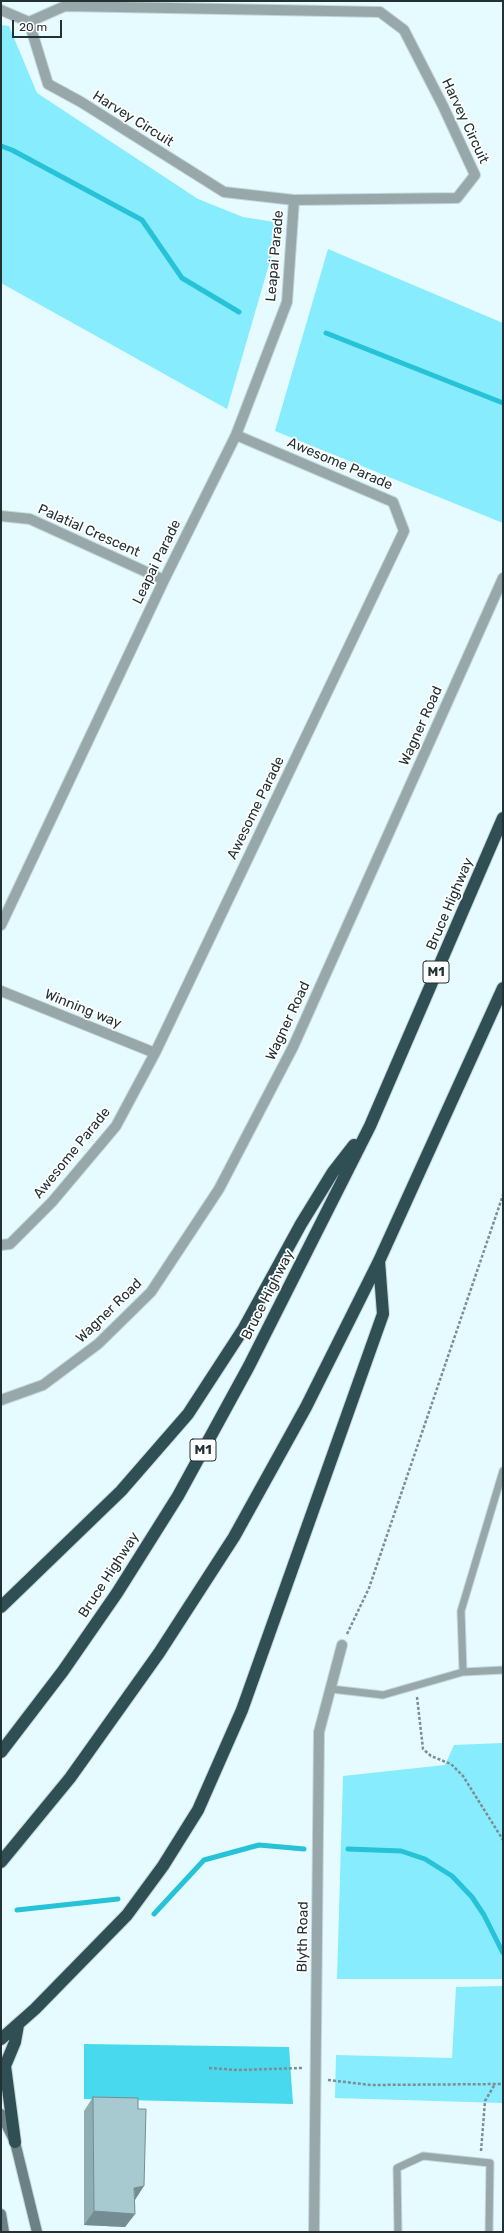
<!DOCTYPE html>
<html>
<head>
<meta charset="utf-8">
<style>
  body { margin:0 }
  #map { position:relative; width:504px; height:2233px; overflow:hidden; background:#e5fbff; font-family:Rubik,sans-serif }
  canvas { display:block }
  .frame { position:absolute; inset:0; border:2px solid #223133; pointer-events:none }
  .scale { position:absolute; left:12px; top:20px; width:50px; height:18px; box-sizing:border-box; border:2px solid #223133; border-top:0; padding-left:5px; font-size:12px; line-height:14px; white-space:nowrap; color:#223133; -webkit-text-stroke:3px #fff; paint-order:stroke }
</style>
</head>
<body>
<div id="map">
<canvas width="504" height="2233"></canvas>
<div class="frame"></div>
<div class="scale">20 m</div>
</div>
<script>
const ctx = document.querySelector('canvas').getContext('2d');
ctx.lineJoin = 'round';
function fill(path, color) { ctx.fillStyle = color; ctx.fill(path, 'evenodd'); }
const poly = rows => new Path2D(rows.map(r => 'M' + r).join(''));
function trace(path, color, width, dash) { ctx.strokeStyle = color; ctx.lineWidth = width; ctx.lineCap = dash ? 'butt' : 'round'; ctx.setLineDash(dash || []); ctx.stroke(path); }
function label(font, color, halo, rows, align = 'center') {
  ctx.font = font + ' Rubik,sans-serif'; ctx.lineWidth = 3.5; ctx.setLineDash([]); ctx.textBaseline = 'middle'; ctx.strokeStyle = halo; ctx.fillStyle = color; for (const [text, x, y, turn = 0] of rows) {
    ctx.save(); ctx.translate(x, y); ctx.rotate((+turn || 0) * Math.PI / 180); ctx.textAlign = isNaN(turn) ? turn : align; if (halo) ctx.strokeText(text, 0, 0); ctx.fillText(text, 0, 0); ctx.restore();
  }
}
const green = poly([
  [1,25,9,26,37,93,198,199,243,217,281,223,227,409,1,283],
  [328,249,503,323,503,523,275,431],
  [503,1743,503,1979,337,1979,343,1776,445,1765,454,1745],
  [503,1986,503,2103,335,2098,336,2055,452,2058,456,1987]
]);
const forest = poly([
  [84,2044,289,2047,293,2104,84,2099]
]);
const stream = poly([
  [1,146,12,150,142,220,182,278,239,312],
  [326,333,503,403],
  [348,1849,401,1851,425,1859,452,1876,472,1897,484,1915,503,1953],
  [17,1910,118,1899],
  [154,1914,204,1860,259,1845,304,1849]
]);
const path = poly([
  [347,1634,369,1588,503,1195],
  [417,1697,423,1749,431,1756,451,1764,463,1776,503,1840],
  [209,2068,237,2070,303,2068],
  [328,2080,371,2085,503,2084],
  [481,2151,485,2101,495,2084]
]);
const lane = poly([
  [463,1672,461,1611,503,1471],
  [331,1689,383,1695,463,1672,503,1670],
  [398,2232,397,2168,423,2156,490,2163,489,2232]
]);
const street = poly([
  [1,10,29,22,65,6,380,12,404,30,443,106,475,175,457,198,294,200,224,192,81,102,48,84,29,22],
  [1,516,30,519,164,580],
  [1,925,164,580,236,435,287,302,294,200],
  [1,991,155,1053],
  [1,1245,10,1244,52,1202,116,1126,155,1053,404,531,393,502,236,435],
  [1,1400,43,1385,98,1344,151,1292,219,1189,293,1047,503,578],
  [314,2232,319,1732,342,1645]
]);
const secondary = poly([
  [1,2114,15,2142,37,2232],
  [1,2214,4,2232]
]);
const highway = poly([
  [1,1607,121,1491,188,1414,244,1328,301,1224,333,1172,354,1145],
  [1,1752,63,1671,117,1593,178,1496,249,1366,370,1126,503,818],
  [1,1862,70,1778,159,1653,234,1537,306,1407,379,1261,503,988],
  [1,2039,35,2009,127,1915,163,1866,198,1810,242,1710,383,1314,379,1261],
  [15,2142,5,2066,15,2042,18,2025]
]);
const wall = poly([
  [93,2097,135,2200,135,2214,125,2227,84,2225,84,2111]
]);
const shadedWall = poly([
  [144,2186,135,2200,134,2188],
  [94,2211,135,2214,125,2227,84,2225]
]);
const building = poly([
  [93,2097,138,2098,138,2109,146,2109,144,2186,134,2188,135,2214,94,2211,93,2097]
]);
const shields = [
  [436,972,26],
  [203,1450,26]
];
const shieldNames = [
  ["M1",436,972],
  ["M1",203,1450]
];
const streetNames = [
  ["Harvey Circuit",133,119,32],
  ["Harvey Circuit",465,121,65],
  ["Leapai Parade",275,256,-85],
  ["Awesome Parade",340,464,23],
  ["Palatial Crescent",89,531,24],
  ["Leapai Parade",157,562,-64],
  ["Wagner Road",421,726,-66],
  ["Awesome Parade",256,808,-64],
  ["Bruce Highway",450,904,-67],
  ["Winning way",83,1009,22],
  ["Wagner Road",288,1021,-65],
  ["Awesome Parade",72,1153,-51],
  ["Bruce Highway",268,1295,-63],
  ["Wagner Road",109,1311,-44],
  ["Bruce Highway",109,1575,-57],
  ["Blyth Road",303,1937,-89]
];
fill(green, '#86ecfe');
fill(forest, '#48d9ef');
trace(stream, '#25c2d8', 5);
trace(lane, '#c2d7da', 9);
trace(street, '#c2d7da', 12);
trace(secondary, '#c2d7da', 12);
trace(highway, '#c2d7da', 14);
trace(path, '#7c8e91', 2.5, [3, 2]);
trace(lane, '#98a7aa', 7);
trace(street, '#98a7aa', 10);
trace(secondary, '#6b8185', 10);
trace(highway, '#2f4f55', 12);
fill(wall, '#8faeb3');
fill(shadedWall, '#748d92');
fill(building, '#a6cad0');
trace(building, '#748d92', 1);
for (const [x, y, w] of shields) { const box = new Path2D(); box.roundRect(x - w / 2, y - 11, w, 22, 3); ctx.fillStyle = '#fff'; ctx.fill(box); trace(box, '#223133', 1); }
label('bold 13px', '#223133', null, shieldNames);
label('14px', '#223133', '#fff', streetNames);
</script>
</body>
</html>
